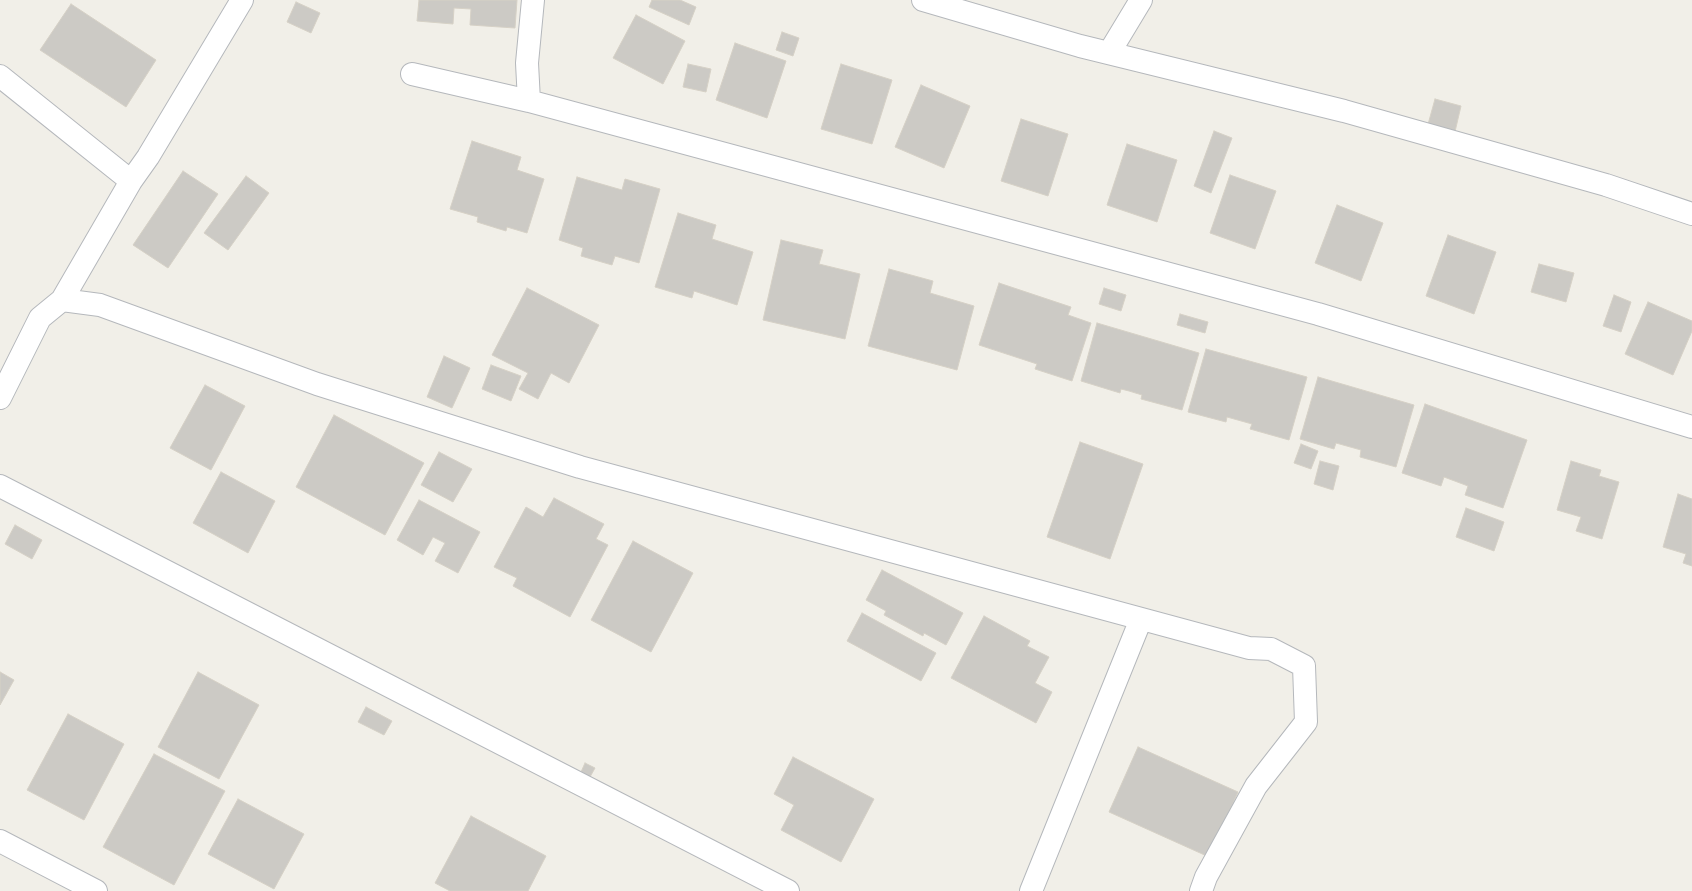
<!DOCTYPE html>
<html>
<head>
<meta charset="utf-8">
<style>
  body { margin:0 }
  canvas { display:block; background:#f1efe8 }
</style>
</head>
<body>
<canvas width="1692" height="891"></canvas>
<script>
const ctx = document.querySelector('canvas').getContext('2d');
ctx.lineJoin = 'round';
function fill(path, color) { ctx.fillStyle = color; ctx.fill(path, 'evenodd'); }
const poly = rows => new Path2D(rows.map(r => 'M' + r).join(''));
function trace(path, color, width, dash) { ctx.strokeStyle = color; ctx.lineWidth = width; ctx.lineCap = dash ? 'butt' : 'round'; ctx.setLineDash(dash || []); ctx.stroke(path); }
const building = poly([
  [419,0,517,0,515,28,470,25,471,9,454,8,453,24,417,21,419,0],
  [652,0,680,0,696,7,689,25,649,7,652,0],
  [296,2,320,13,311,33,287,22,296,2],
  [71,4,156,60,126,107,40,50,71,4],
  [636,15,685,41,663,84,613,58,636,15],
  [782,32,799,38,793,56,776,50,782,32],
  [735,43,786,61,767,118,716,100,735,43],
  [688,64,711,69,706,92,683,87,688,64],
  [841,64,892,80,872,144,821,129,841,64],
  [921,85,970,106,944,168,895,147,921,85],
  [1435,99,1461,106,1454,136,1427,128,1435,99],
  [1021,119,1068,134,1048,196,1001,181,1021,119],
  [1214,131,1232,138,1211,193,1194,186,1214,131],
  [472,141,521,157,517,170,544,179,527,233,507,227,506,231,477,222,478,217,450,209,472,141],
  [1127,144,1177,160,1157,222,1107,205,1127,144],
  [183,171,218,194,168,268,133,245,183,171],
  [1230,175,1276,191,1255,249,1210,233,1230,175],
  [246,176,269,193,228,250,204,233,246,176],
  [577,177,622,190,625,179,660,189,639,263,615,256,612,265,581,256,583,248,559,240,577,177],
  [1337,205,1383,223,1361,281,1315,263,1337,205],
  [678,213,716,225,712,239,753,252,737,305,694,291,692,298,655,287,678,213],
  [1448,235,1496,252,1474,314,1426,296,1448,235],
  [781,240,823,250,819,264,860,274,845,339,763,320,781,240],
  [1539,264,1574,273,1566,302,1531,292,1539,264],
  [889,269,933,281,930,293,974,306,957,370,868,346,889,269],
  [999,283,1071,307,1068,315,1091,323,1072,381,1035,369,1037,364,979,345,999,283],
  [527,288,599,325,569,383,551,373,538,399,519,389,528,373,492,355,527,288],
  [1104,288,1126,295,1121,311,1099,304,1104,288],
  [1614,295,1631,302,1621,332,1603,326,1614,295],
  [1648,302,1692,321,1692,331,1673,375,1625,354,1648,302],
  [1180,314,1208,322,1205,333,1177,325,1180,314],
  [1097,323,1199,353,1182,410,1141,399,1142,395,1129,391,1121,389,1120,393,1081,381,1097,323],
  [1206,349,1307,377,1289,440,1250,429,1252,424,1227,417,1226,422,1188,412,1206,349],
  [444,356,470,368,452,408,427,397,444,356],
  [491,365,521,376,511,401,482,389,491,365],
  [1318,377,1414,405,1396,467,1360,457,1361,450,1336,443,1334,449,1300,439,1318,377],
  [205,385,245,406,211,470,170,448,205,385],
  [1425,404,1527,440,1503,508,1465,495,1468,486,1444,477,1441,486,1402,473,1425,404],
  [334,415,424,463,385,535,296,487,334,415],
  [1080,442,1143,464,1110,559,1047,537,1080,442],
  [1301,444,1318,451,1311,469,1294,463,1301,444],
  [439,452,472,469,453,502,421,485,439,452],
  [1320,461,1339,466,1333,490,1314,484,1320,461],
  [1571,461,1601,470,1599,476,1619,482,1602,539,1576,531,1581,517,1557,510,1571,461],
  [221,472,275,501,248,553,193,523,221,472],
  [1678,494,1692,499,1692,566,1683,563,1686,554,1663,547,1678,494],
  [554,498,604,524,596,539,608,545,570,617,513,586,517,578,494,567,526,507,543,517,554,498],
  [419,500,480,532,458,573,435,561,445,543,433,537,423,555,397,540,419,500],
  [1466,508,1504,522,1494,551,1456,537,1466,508],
  [15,525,42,540,32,559,5,544,15,525],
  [633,541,693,573,651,652,591,620,633,541],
  [882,570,963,613,946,645,924,633,923,636,884,615,886,611,866,600,882,570],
  [862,613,936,653,921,681,847,641,862,613],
  [984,616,1030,641,1027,646,1049,657,1035,683,1052,692,1036,723,951,678,984,616],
  [0,672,14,680,0,705,0,672],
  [198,672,259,705,219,779,158,747,198,672],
  [366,707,392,721,384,735,358,722,366,707],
  [68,714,124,744,84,820,27,790,68,714],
  [1138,747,1238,792,1209,857,1109,812,1138,747],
  [154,754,225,791,174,885,103,847,154,754],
  [793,757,874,799,841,862,781,830,794,805,774,794,793,757],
  [585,763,595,768,590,777,581,772,585,763],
  [238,799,304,834,274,889,208,854,238,799],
  [471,816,546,856,528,891,450,891,435,883,471,816]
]);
const minor = poly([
  [923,0,1080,46,1344,111,1606,185,1692,214],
  [1109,53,1141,0],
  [412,74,529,101,1318,314,1692,427],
  [0,76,131,181],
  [529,101,527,63,533,0],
  [62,300,100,305,317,384,580,467,1249,648,1271,649,1304,666,1306,722,1256,786,1206,877,1201,891],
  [0,398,40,318,62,300,131,181,148,157,242,0],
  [0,486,788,891],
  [0,841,96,891],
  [1031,891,1141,619]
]);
fill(building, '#cccac5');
trace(building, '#d6d1c6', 1);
trace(minor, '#b5b8bc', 24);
trace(minor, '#fff', 22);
</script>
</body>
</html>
